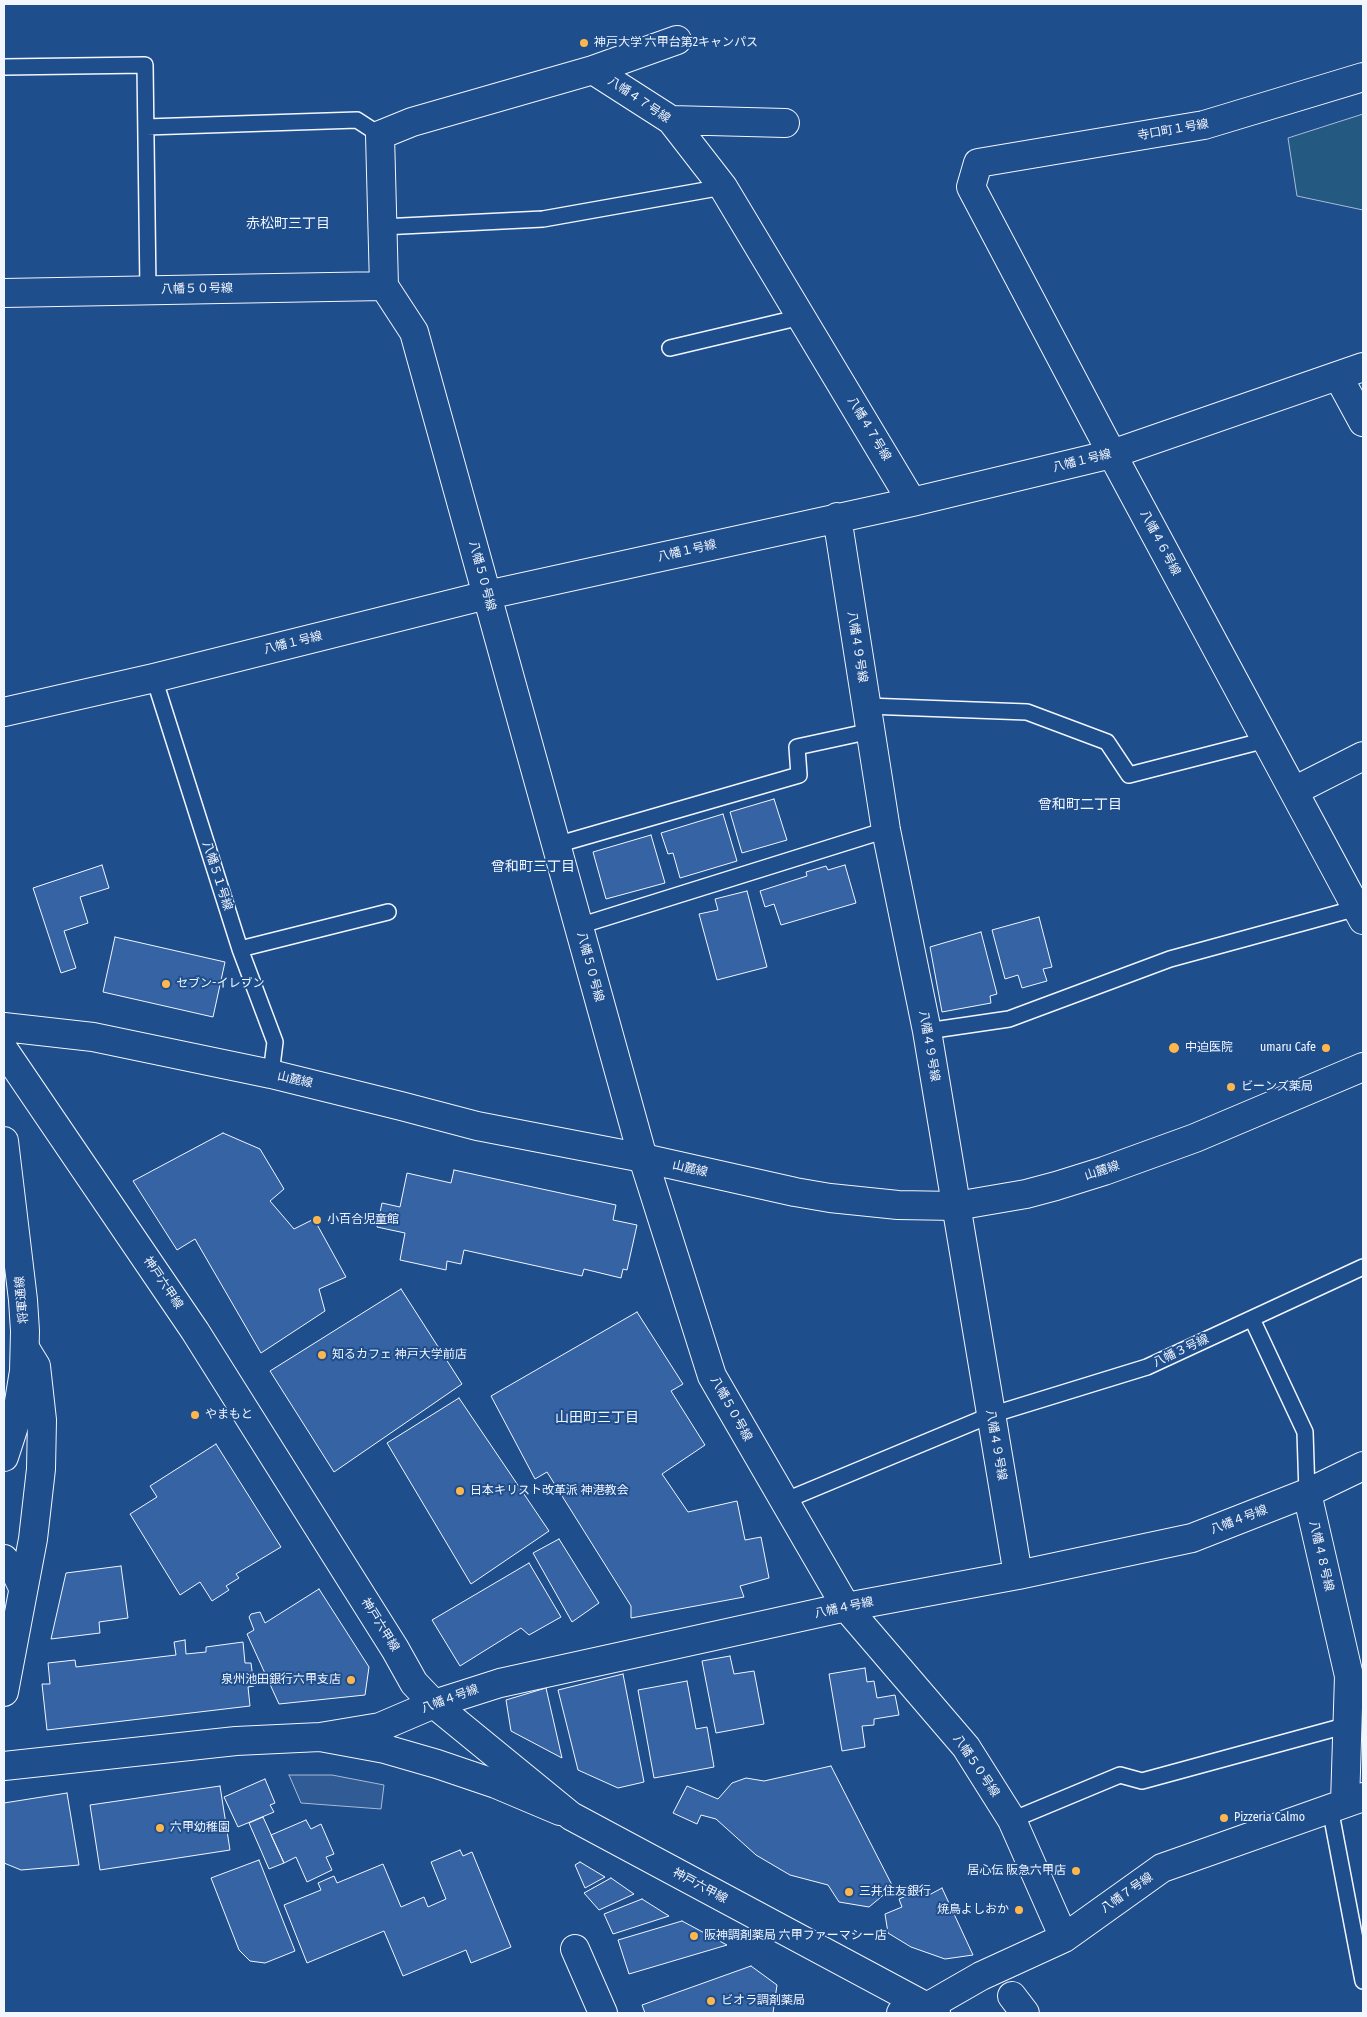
<!DOCTYPE html>
<html>
<head>
<meta charset="utf-8">
<style>
  body { margin:0 }
  #map { position:relative; width:1367px; height:2017px; overflow:hidden; background:#1f4e8c; font-family:"Fira Sans Condensed",sans-serif }
  canvas { display:block }
  .frame { position:absolute; inset:0; border:5px solid #f2f6ff; pointer-events:none }
</style>
</head>
<body>
<div id="map">
<canvas width="1367" height="2017"></canvas>
<div class="frame"></div>
</div>
<script>
const ctx = document.querySelector('canvas').getContext('2d');
ctx.lineJoin = 'round';
function fill(path, color) { ctx.fillStyle = color; ctx.fill(path, 'evenodd'); }
const poly = rows => new Path2D(rows.map(r => 'M' + r).join(''));
function trace(path, color, width, dash) { ctx.strokeStyle = color; ctx.lineWidth = width; ctx.lineCap = dash ? 'butt' : 'round'; ctx.setLineDash(dash || []); ctx.stroke(path); }
function label(font, color, halo, rows, align = 'center') {
  ctx.font = font + ' "Fira Sans Condensed","Noto Sans JP",sans-serif'; ctx.lineWidth = 4; ctx.setLineDash([]); ctx.textBaseline = 'middle'; ctx.strokeStyle = halo; ctx.fillStyle = color; for (const [text, x, y, turn = 0] of rows) {
    ctx.save(); ctx.translate(x, y); ctx.rotate((+turn || 0) * Math.PI / 180); ctx.textAlign = isNaN(turn) ? turn : align; if (halo) ctx.strokeText(text, 0, 0); ctx.fillText(text, 0, 0); ctx.restore();
  }
}
const green = poly([
  [1363,114,1363,210,1297,196,1288,138,1363,114]
]);
const parking = poly([
  [289,1775,332,1775,384,1785,381,1809,301,1803,289,1775]
]);
const building = poly([
  [774,799,787,840,742,853,730,812,774,799],
  [723,814,737,861,680,878,673,853,668,854,661,833,723,814],
  [651,835,665,883,606,899,593,852,651,835],
  [102,865,109,888,80,897,88,923,64,931,76,968,61,973,33,888,102,865],
  [845,865,856,903,781,925,774,904,765,907,760,891,807,876,806,872,826,866,828,870,845,865],
  [747,891,767,967,717,980,699,914,718,910,715,899,747,891],
  [1039,917,1052,967,1043,969,1047,981,1022,988,1018,975,1005,979,992,930,1039,917],
  [981,932,997,994,990,996,991,1003,942,1012,930,947,981,932],
  [115,937,225,962,213,1017,103,992,115,937],
  [223,1133,260,1149,284,1189,270,1201,294,1229,314,1219,346,1277,319,1289,325,1311,261,1353,195,1239,177,1250,133,1181,223,1133],
  [454,1170,616,1205,613,1220,637,1225,627,1270,623,1269,621,1278,584,1269,582,1276,464,1250,461,1264,447,1261,446,1270,400,1260,405,1233,377,1227,382,1203,400,1207,407,1173,451,1183,454,1170],
  [401,1289,462,1384,334,1472,270,1371,401,1289],
  [637,1312,683,1384,671,1391,705,1445,662,1474,688,1512,737,1501,745,1540,761,1537,769,1578,740,1586,744,1597,631,1618,631,1606,547,1472,535,1479,491,1396,637,1312],
  [459,1398,549,1531,471,1584,387,1443,459,1398],
  [216,1444,281,1547,236,1574,239,1578,226,1586,229,1590,212,1601,200,1582,180,1595,130,1514,157,1497,150,1486,216,1444],
  [559,1539,599,1603,572,1622,533,1553,559,1539],
  [529,1563,561,1617,529,1635,521,1628,460,1666,432,1620,529,1563],
  [121,1566,128,1618,99,1622,100,1633,51,1639,66,1573,121,1566],
  [319,1589,369,1667,365,1695,279,1704,247,1634,254,1630,249,1617,251,1614,260,1612,265,1623,319,1589],
  [185,1640,186,1654,206,1652,206,1647,243,1642,245,1663,251,1663,254,1686,248,1687,250,1706,47,1730,42,1684,50,1684,48,1663,75,1660,76,1667,176,1655,174,1642,185,1640],
  [730,1656,734,1674,754,1671,764,1724,716,1733,702,1661,730,1656],
  [865,1668,867,1682,874,1681,877,1698,895,1695,899,1715,874,1719,874,1725,862,1726,865,1747,842,1751,829,1674,865,1668],
  [623,1674,644,1782,618,1788,578,1770,558,1690,623,1674],
  [687,1681,696,1729,707,1727,714,1767,654,1778,638,1690,687,1681],
  [546,1688,562,1758,511,1731,506,1700,546,1688],
  [831,1766,893,1887,869,1907,839,1902,828,1885,790,1875,756,1855,716,1819,701,1815,697,1824,673,1813,687,1786,718,1799,732,1783,746,1778,764,1781,831,1766],
  [265,1779,275,1803,270,1805,274,1812,238,1827,224,1797,265,1779],
  [220,1786,230,1850,100,1870,90,1805,220,1786],
  [67,1793,79,1865,21,1870,4,1863,4,1803,67,1793],
  [263,1817,284,1863,269,1869,249,1823,263,1817],
  [306,1820,311,1829,321,1824,334,1854,326,1857,332,1870,307,1882,296,1857,284,1863,271,1835,306,1820],
  [460,1850,463,1856,472,1852,511,1947,471,1963,466,1950,403,1976,384,1931,307,1963,284,1905,321,1890,318,1883,334,1876,337,1883,383,1864,401,1907,424,1897,428,1907,446,1899,431,1862,460,1850],
  [259,1860,295,1951,265,1963,250,1961,239,1950,211,1878,259,1860],
  [580,1862,605,1877,585,1888,575,1865,580,1862],
  [611,1878,634,1894,599,1910,584,1893,611,1878],
  [942,1888,973,1955,945,1959,911,1947,888,1933,885,1914,902,1907,899,1899,924,1889,929,1895,942,1888],
  [642,1899,669,1916,613,1934,604,1914,642,1899],
  [682,1921,727,1945,629,1974,618,1940,682,1921],
  [751,1966,777,1985,773,2013,645,2013,642,2005,751,1966]
]);
const lane = poly([
  [4,67,145,65,148,290],
  [146,127,357,120,380,135],
  [382,227,543,219,723,187],
  [670,348,801,317],
  [154,678,240,949,275,1042,271,1074],
  [867,706,1027,712,1107,742,1129,775,1266,740],
  [556,845,799,775,797,747,871,731],
  [579,926,886,830],
  [240,949,388,912],
  [927,1031,1009,1019,1170,959,1357,908],
  [1252,1319,1305,1432,1307,1493],
  [784,1501,991,1415,1147,1367,1363,1267],
  [1330,1808,1363,1981],
  [1012,1820,1120,1775,1142,1781,1348,1725]
]);
const street = poly([
  [593,70,677,40],
  [1363,77,1204,125,978,163,971,187,1112,454,1363,920],
  [671,120,785,123],
  [384,286,380,135,412,122,593,70,671,120,723,187,912,502],
  [4,293,384,286,414,332,643,1158,712,1376,846,1607,966,1747,1012,1820,1064,1938],
  [1338,376,1363,422],
  [837,517,886,830,927,1031,1018,1575],
  [4,712,154,678,487,595,912,502,1112,454,1363,367],
  [1294,791,1363,756],
  [1307,1493,1349,1676,1345,1803],
  [4,1559,16,1573,23,1588],
  [4,1692,33,1539,41,1469,42,1420,36,1366,25,1348],
  [320,1737,380,1727,434,1704,500,1683,846,1607,1018,1575,1192,1538,1307,1493,1363,1466],
  [4,1766,236,1741,320,1737,385,1749,437,1764,496,1784,560,1811],
  [575,1949,603,2013],
  [1012,1996,1025,2013],
  [901,2013,927,2007,981,1976,1064,1938,1162,1868,1363,1797]
]);
const secondary = poly([
  [4,1141,23,1300,25,1331,24,1371,16,1420,4,1457]
]);
const primary = poly([
  [4,1027,93,1037,271,1074,401,1106,477,1126,643,1158,795,1192,830,1198,898,1205,956,1206,1026,1194,1056,1186,1104,1171,1195,1138,1363,1067],
  [4,1050,195,1331,395,1649,414,1683,434,1704,571,1816,927,2007,936,2013]
]);
const markers = [
  [584,43,5,"#ffb74d"],
  [166,984,5,"#ffb74d"],
  [1174,1048,6,"#ffb74d"],
  [1326,1048,5,"#ffb74d"],
  [1231,1087,5,"#ffb74d"],
  [317,1220,5,"#ffb74d"],
  [322,1355,5,"#ffb74d"],
  [195,1415,5,"#ffb74d"],
  [460,1491,5,"#ffb74d"],
  [351,1680,5,"#ffb74d"],
  [1224,1818,5,"#ffb74d"],
  [160,1828,5,"#ffb74d"],
  [1076,1871,5,"#ffb74d"],
  [849,1892,5,"#ffb74d"],
  [1019,1910,5,"#ffb74d"],
  [694,1936,5,"#ffb74d"],
  [711,2001,5,"#ffb74d"]
];
const poiNames = [
  ["神戸大学 六甲台第2キャンパス",594,43],
  ["セブン-イレブン",176,984],
  ["中迫医院",1185,1048],
  ["umaru Cafe",1316,1048,"right"],
  ["ビーンズ薬局",1241,1087],
  ["小百合児童館",327,1220],
  ["知るカフェ 神戸大学前店",332,1355],
  ["やまもと",205,1415],
  ["日本キリスト改革派 神港教会",470,1491],
  ["泉州池田銀行六甲支店",341,1680,"right"],
  ["Pizzeria Calmo",1234,1818],
  ["六甲幼稚園",170,1828],
  ["居心伝 阪急六甲店",1066,1871,"right"],
  ["三井住友銀行",859,1892],
  ["焼鳥よしおか",1009,1910,"right"],
  ["阪神調剤薬局 六甲ファーマシー店",704,1936],
  ["ビオラ調剤薬局",721,2001]
];
const streetNames = [
  ["八幡４７号線",639,100,34],
  ["寺口町１号線",1173,130,-10],
  ["八幡５０号線",197,289,-1],
  ["八幡４７号線",869,429,59],
  ["八幡１号線",1082,461,-14],
  ["八幡４６号線",1160,543,62],
  ["八幡１号線",687,551,-13],
  ["八幡５０号線",482,576,75],
  ["八幡１号線",293,643,-14],
  ["八幡４９号線",857,647,81],
  ["八幡５１号線",217,876,72],
  ["八幡５０号線",590,967,75],
  ["八幡４９号線",929,1046,80],
  ["山麓線",295,1080,13],
  ["山麓線",690,1169,13],
  ["山麓線",1102,1171,-18],
  ["神戸六甲線",163,1283,56],
  ["将軍通線",22,1300,-95],
  ["八幡３号線",1181,1351,-25],
  ["八幡５０号線",731,1409,61],
  ["八幡４９号線",996,1445,80],
  ["八幡４号線",1239,1520,-21],
  ["八幡４８号線",1321,1556,77],
  ["八幡４号線",844,1608,-12],
  ["神戸六甲線",380,1625,58],
  ["八幡４号線",450,1699,-20],
  ["八幡５０号線",976,1766,56],
  ["神戸六甲線",700,1886,28],
  ["八幡７号線",1127,1893,-35]
];
const neighbourhoodNames = [
  ["赤松町三丁目",288,224],
  ["曾和町二丁目",1080,805],
  ["曾和町三丁目",533,867],
  ["山田町三丁目",597,1418]
];
fill(green, '#245a82');
trace(green, '#a8bbd7', 1);
fill(parking, '#305b95');
trace(parking, '#a8bbd7', 1);
fill(building, '#3563a3');
trace(building, '#f2f6ff', 1);
trace(lane, '#f2f6ff', 18);
trace(street, '#f2f6ff', 30);
trace(secondary, '#f2f6ff', 30);
trace(primary, '#f2f6ff', 30);
trace(lane, '#1f4e8c', 15);
trace(street, '#1f4e8c', 28);
trace(secondary, '#1f4e8c', 28);
trace(primary, '#1f4e8c', 28);
for (const [x, y, r, color] of markers) { const dot = new Path2D(); dot.arc(x, y, r, 0, 2 * Math.PI); ctx.fillStyle = color; ctx.fill(dot); trace(dot, '#1f4e8c', 2); }
label('12px', '#f2f6ff', '#1f4e8c', poiNames, 'left');
label('12px', '#f2f6ff', '#1f4e8c', streetNames);
label('14px', '#f2f6ff', '#1f4e8c', neighbourhoodNames);
</script>
</body>
</html>
